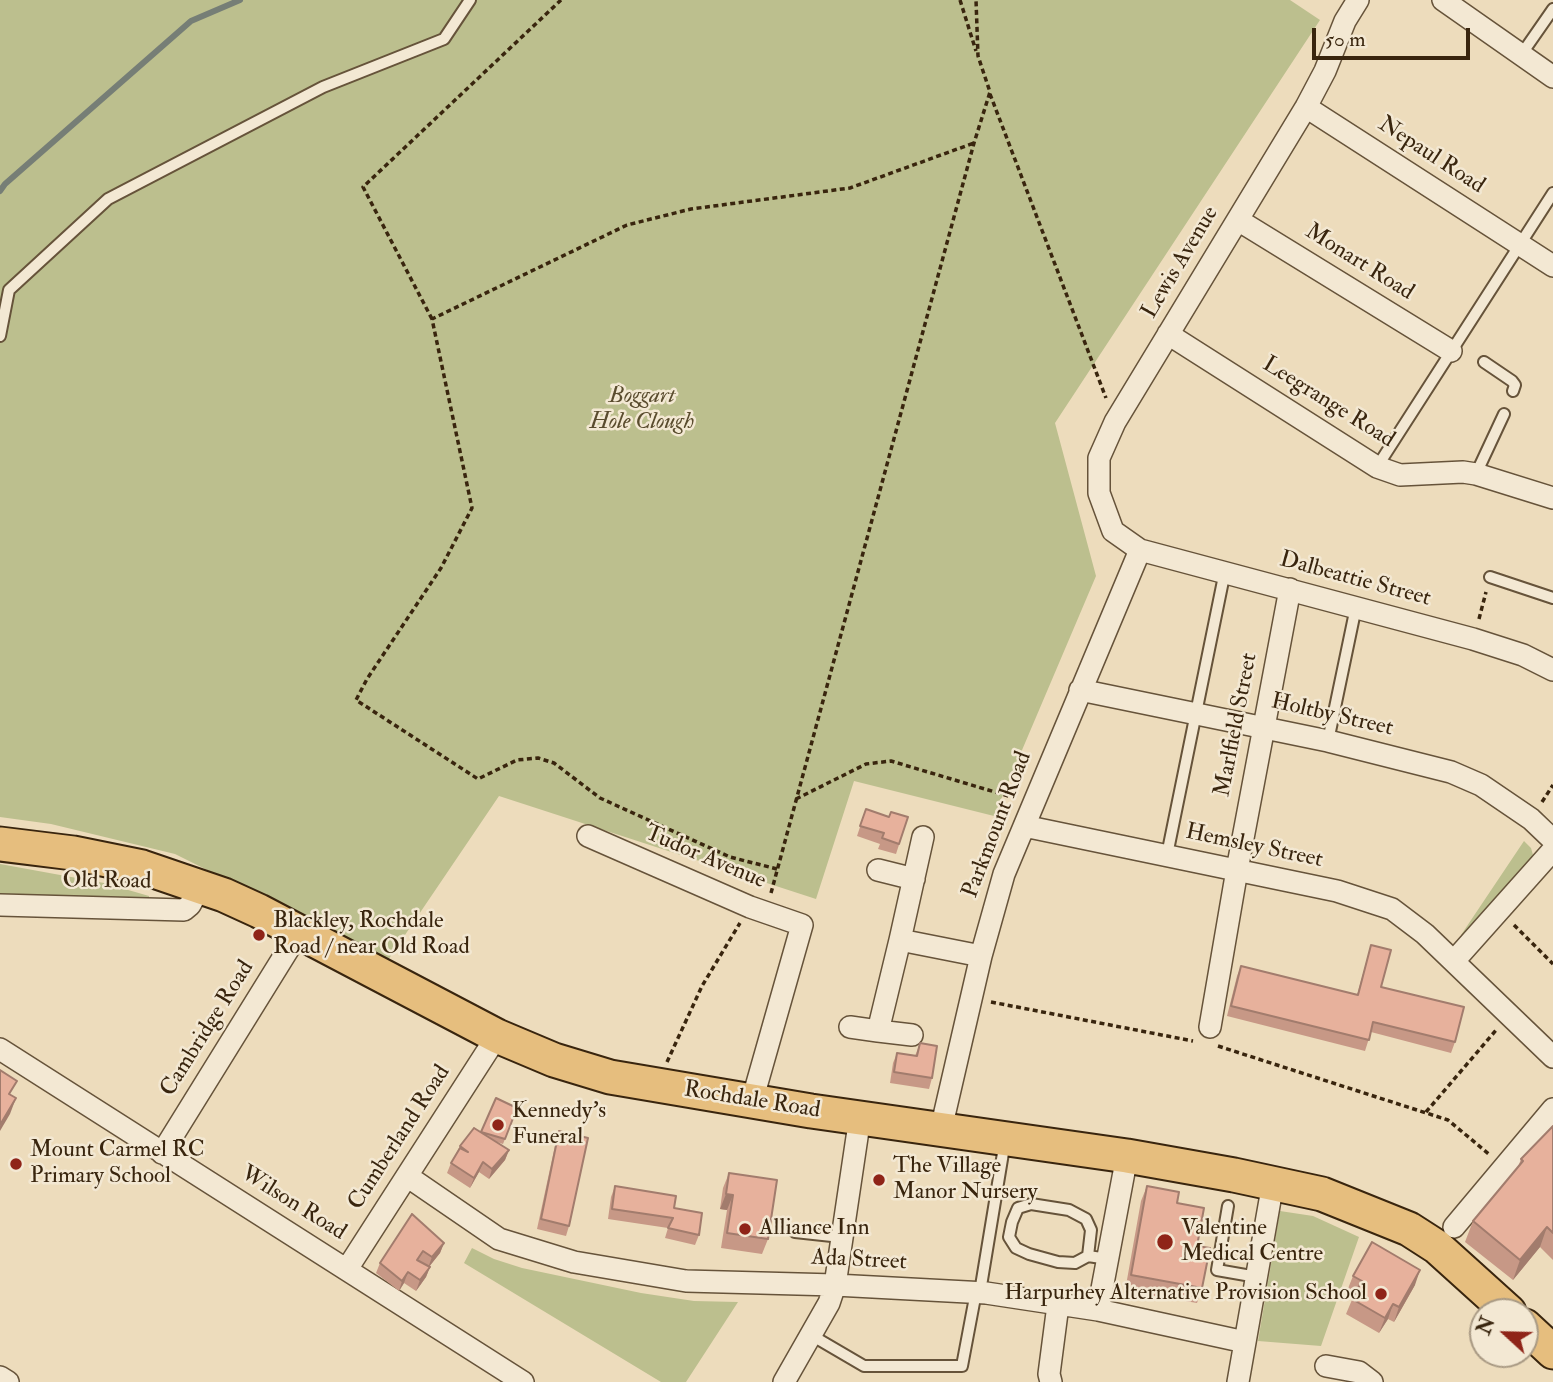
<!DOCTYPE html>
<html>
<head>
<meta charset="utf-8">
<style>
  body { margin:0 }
  #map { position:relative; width:1553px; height:1382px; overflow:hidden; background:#eddcbc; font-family:"IM FELL Double Pica",serif }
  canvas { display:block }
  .north { position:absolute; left:1469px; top:1298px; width:70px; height:70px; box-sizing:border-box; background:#f3e8d3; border:2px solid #a99a84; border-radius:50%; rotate:292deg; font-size:19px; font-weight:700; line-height:28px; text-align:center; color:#39250e }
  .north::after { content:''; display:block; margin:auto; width:24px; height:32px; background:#8f2418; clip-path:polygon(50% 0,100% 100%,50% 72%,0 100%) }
  .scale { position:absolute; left:1312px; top:28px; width:158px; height:32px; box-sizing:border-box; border:4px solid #39250e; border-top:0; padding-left:9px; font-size:21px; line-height:24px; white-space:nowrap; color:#39250e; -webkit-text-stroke:5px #f3e8d3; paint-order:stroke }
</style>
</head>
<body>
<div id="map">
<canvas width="1553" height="1382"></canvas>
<div class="north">N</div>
<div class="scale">50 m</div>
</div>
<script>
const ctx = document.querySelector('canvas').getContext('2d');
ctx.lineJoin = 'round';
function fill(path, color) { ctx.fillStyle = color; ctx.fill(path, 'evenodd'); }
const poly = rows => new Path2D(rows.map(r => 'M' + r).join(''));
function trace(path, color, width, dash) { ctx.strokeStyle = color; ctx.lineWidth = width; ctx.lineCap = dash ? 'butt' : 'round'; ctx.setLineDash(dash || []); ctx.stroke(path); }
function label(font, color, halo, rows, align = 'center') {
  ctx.font = font + ' "IM FELL Double Pica",serif'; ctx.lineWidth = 5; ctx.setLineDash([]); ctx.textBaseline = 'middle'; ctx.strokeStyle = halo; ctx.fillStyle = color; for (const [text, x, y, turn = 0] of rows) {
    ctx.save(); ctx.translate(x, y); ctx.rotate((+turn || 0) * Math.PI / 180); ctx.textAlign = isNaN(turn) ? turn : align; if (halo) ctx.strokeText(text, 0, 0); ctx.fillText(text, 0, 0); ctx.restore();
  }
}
const green = poly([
  [0,0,1290,0,1320,20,1055,423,1096,576,994,816,854,781,816,899,499,796,388,960,175,854,51,824,0,817],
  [1524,841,1531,848,1533,855,1530,862,1464,937,1461,935],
  [0,864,104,883,149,896,149,901,0,896],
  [1280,1211,1313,1216,1359,1237,1321,1346,1258,1341],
  [472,1248,494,1259,522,1268,641,1293,694,1301,738,1302,686,1382,661,1382,464,1263]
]);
const stream = poly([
  [0,191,5,184,191,21,240,0]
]);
const path = poly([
  [960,0,976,51],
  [990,94,1106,398],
  [432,319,363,187,561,0],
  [1479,619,1486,592],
  [796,799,866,764,891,761,1015,798],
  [1542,802,1553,785],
  [777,869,730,857,600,798,554,763,538,758,517,760,478,779,356,700,367,679,441,568,472,508,432,319,627,225,691,209,850,188,974,143],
  [771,893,974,143,990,92,978,56,976,0],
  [1514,925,1553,964],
  [991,1002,1193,1041],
  [1218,1046,1448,1120,1490,1155],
  [667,1062,702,986,740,923],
  [1426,1112,1497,1029]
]);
const lane = poly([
  [1521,55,1553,9],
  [0,336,9,290,108,199,323,87,444,39,470,0],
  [1484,362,1512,381,1515,385,1513,391],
  [1377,467,1553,193],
  [1476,474,1504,414],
  [1490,577,1553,598],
  [1328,741,1356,607],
  [1167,855,1225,571],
  [1228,1206,1217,1270,1257,1277],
  [795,1232,841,1237],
  [1088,1256,1091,1230,1086,1219,1069,1210,1031,1204,1018,1208,1012,1222,1009,1237,1016,1248,1029,1254,1058,1262,1075,1263,1088,1256,1108,1259],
  [980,1292,1005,1141],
  [811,1335,864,1366,962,1366,976,1292]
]);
const street = poly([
  [1358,0,1345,21,1325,71,1306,107,1115,422,1099,458,1099,493,1113,531,1140,550,1473,639,1523,655,1553,670],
  [1443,0,1553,77],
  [1306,107,1553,266],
  [1238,220,1451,351],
  [1168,334,1377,467,1400,475,1463,472,1476,474,1553,498],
  [1080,690,1328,741,1451,772,1481,785,1531,819,1553,840],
  [1024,826,1337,891,1392,909,1425,934,1553,1057],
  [588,836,750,907,802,925,752,1101],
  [878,870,914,879],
  [0,905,184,910,190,905,200,887],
  [900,940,923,837],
  [1454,961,1553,850],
  [850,1027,878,1031,900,940,981,956],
  [1210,1027,1237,870,1290,589],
  [878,1031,912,1035],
  [0,1049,523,1382],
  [941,1129,981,956,1004,874,1140,550],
  [162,1153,299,932],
  [407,1176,499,1239,574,1262,686,1281,835,1285,986,1293,1098,1310,1245,1342],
  [1454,1227,1553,1109],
  [347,1269,497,1036],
  [1098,1310,1127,1156],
  [1326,1366,1359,1372,1372,1382],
  [0,1377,8,1382],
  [784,1382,829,1303,835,1285,860,1117],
  [1051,1382,1049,1374,1058,1305],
  [1238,1382,1273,1183]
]);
const primary = poly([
  [0,844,73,853,142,867,224,895,259,911,497,1036,554,1060,610,1077,811,1111,1127,1156,1234,1175,1322,1194,1409,1229,1437,1247,1509,1312],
  [1525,1326,1553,1352]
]);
const wall = poly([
  [866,809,889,817,908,817,896,854,878,849,880,844,857,836],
  [1371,945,1381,987,1455,1042,1451,1053,1371,1032,1365,1051,1227,1016,1237,976,1241,966,1357,995],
  [920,1043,932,1078,929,1089,890,1083,893,1063,897,1053,915,1056],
  [517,1108,503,1144,497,1142,509,1150,505,1160,489,1179,479,1172,470,1188,447,1173,451,1163,460,1146],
  [1553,1126,1553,1260,1540,1247,1513,1280,1465,1242,1473,1221,1518,1167,1521,1159],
  [559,1131,569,1226,566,1236,537,1229,556,1141],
  [729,1173,768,1239,762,1254,721,1248,727,1210,720,1209,723,1188],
  [615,1186,674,1208,699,1235,695,1245,665,1238,668,1228,608,1219,611,1197],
  [1147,1186,1177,1203,1197,1246,1202,1288,1197,1303,1125,1291,1141,1201],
  [444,1243,440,1253,429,1267,430,1267,426,1277,416,1291,404,1283,399,1291,376,1273,380,1263],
  [1353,1276,1415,1285,1394,1322,1388,1319,1379,1333,1346,1314,1354,1295,1347,1291]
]);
const shadedWall = poly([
  [16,1098,10,1114,0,1131,0,1126],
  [509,1150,505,1160,489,1179,492,1169],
  [483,1162,479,1172,470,1188,474,1178],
  [726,1194,733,1195,727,1210,720,1209],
  [1547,1227,1540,1247,1513,1280,1520,1260],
  [444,1243,440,1253,428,1268,432,1257],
  [430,1267,426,1277,416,1291,420,1280],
  [1420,1270,1415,1285,1394,1322,1399,1307],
  [408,1272,404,1283,399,1291,402,1281],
  [1393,1304,1388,1319,1379,1333,1385,1318]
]);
const building = poly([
  [866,809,889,817,891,812,908,817,899,844,882,838,884,833,860,826,866,809],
  [1371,945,1391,950,1381,987,1464,1007,1455,1042,1373,1022,1369,1040,1231,1006,1241,966,1358,995,1371,945],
  [920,1043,937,1046,932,1078,894,1072,897,1053,917,1056,920,1043],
  [0,1070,17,1081,9,1094,16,1098,0,1125,0,1070],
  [496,1098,517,1108,505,1139,481,1132,496,1098],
  [1553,1126,1553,1233,1547,1227,1520,1260,1473,1221,1523,1161,1521,1159,1553,1126],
  [474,1128,509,1150,492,1169,483,1162,474,1178,451,1163,460,1148,468,1152,460,1146,474,1128],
  [559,1131,588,1138,569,1226,541,1219,559,1131],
  [729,1173,777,1180,768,1239,727,1233,733,1195,726,1194,729,1173],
  [615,1186,676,1196,674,1208,702,1213,699,1235,668,1228,673,1218,612,1209,615,1186],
  [1147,1186,1179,1192,1177,1203,1204,1208,1197,1246,1210,1248,1202,1288,1131,1275,1147,1186],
  [412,1214,444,1243,432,1257,423,1251,417,1260,430,1267,420,1280,408,1272,402,1281,380,1263,412,1214],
  [1372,1242,1420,1270,1399,1307,1393,1304,1385,1318,1352,1299,1362,1281,1353,1276,1372,1242]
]);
const markers = [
  [259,935,7,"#8f2418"],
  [498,1125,7,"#8f2418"],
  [16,1164,7,"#8f2418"],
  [879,1180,7,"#8f2418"],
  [745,1229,7,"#8f2418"],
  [1165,1242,9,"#8f2418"],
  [1381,1294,7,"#8f2418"]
];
const streetNames = [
  ["Nepaul Road",1431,156,33],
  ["Lewis Avenue",1181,263,-59],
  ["Monart Road",1359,263,32],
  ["Leegrange Road",1328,403,32],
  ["Dalbeattie Street",1355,580,15],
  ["Holtby Street",1332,716,13],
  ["Marlfield Street",1237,725,-79],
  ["Parkmount Road",998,825,-69],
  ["Hemsley Street",1254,847,12],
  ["Tudor Avenue",705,858,23],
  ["Old Road",107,882,1],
  ["Cambridge Road",208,1029,-58],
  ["Rochdale Road",752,1101,9],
  ["Cumberland Road",400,1138,-57],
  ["Wilson Road",293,1204,32],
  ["Ada Street",859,1261,3]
];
const parkNames = [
  ["Boggart",642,397],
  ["Hole Clough",642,423]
];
const poiNames = [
  ["Blackley, Rochdale",273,922],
  ["Road / near Old Road",273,948],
  ["Kennedy's",512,1112],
  ["Funeral",512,1138],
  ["Mount Carmel RC",30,1151],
  ["Primary School",30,1177],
  ["The Village",893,1167],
  ["Manor Nursery",893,1193],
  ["Alliance Inn",759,1229],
  ["Valentine",1181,1229],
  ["Medical Centre",1181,1255],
  ["Harpurhey Alternative Provision School",1367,1294,"right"]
];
fill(green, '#bcbf8e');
trace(stream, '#767e76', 6);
trace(lane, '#66533a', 14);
trace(street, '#66533a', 24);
trace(primary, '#39250e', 37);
trace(path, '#39250e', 3.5, [5, 3.5]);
trace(lane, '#f3e8d3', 10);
trace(street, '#f3e8d3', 21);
trace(primary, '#e6be7e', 33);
fill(wall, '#c79886');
fill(shadedWall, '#a27c6d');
fill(building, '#e7b19c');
trace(building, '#a27c6d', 2);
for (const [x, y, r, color] of markers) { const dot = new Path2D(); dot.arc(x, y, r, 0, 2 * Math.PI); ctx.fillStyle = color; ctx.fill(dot); trace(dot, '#f3e8d3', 2.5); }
label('23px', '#39250e', '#f3e8d3', streetNames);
label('italic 23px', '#5a4c2e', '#f3e8d3', parkNames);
label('23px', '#39250e', '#f3e8d3', poiNames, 'left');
</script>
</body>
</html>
